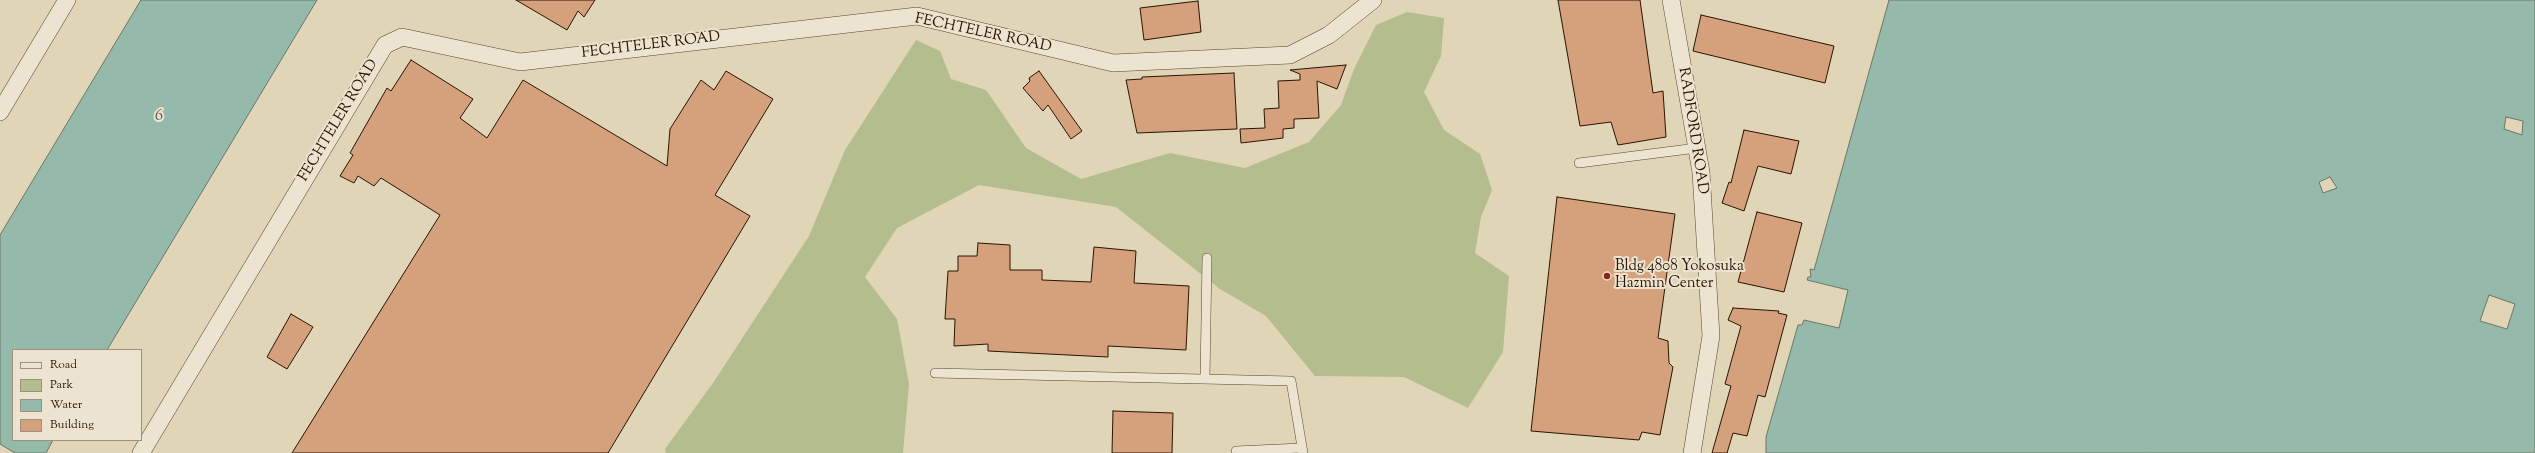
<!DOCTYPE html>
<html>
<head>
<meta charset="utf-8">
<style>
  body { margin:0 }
  #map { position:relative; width:2535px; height:453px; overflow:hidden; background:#e1d5b7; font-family:"Sorts Mill Goudy",serif }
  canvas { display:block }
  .legend { position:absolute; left:12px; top:349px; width:130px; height:92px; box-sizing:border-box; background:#ece4d0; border:1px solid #9e907e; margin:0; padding:5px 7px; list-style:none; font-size:12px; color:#2a1302 }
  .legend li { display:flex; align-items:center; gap:8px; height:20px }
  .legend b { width:20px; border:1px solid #9e907e }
</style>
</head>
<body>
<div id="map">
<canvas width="2535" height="453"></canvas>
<ul class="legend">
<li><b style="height:5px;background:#ece4d0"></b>Road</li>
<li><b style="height:11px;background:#b3bd8e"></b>Park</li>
<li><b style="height:11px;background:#95b9aa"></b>Water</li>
<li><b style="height:11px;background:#d4a17c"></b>Building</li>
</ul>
</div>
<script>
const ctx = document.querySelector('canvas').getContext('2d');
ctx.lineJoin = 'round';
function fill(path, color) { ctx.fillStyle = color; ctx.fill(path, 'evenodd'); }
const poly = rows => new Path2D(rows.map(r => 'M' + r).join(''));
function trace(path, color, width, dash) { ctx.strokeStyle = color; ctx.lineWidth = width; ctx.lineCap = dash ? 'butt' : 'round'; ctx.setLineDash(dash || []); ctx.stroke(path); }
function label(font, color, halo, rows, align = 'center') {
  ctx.font = font + ' "Sorts Mill Goudy",serif'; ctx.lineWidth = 4; ctx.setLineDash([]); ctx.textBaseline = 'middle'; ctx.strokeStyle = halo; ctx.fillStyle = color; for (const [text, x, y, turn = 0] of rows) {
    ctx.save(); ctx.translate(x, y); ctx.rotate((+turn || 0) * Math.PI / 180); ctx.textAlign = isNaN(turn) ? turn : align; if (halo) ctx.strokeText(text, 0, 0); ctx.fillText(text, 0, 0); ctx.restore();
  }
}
const green = poly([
  [1407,12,1444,18,1441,56,1424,92,1444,130,1480,154,1492,190,1481,217,1475,253,1509,276,1503,352,1468,408,1404,377,1315,376,1266,316,1220,289,1116,207,979,185,897,228,865,277,897,319,909,384,903,453,666,453,665,449,713,383,809,236,845,150,916,40,940,51,951,79,986,90,1026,148,1081,179,1170,153,1245,168,1309,142,1341,105,1354,69,1376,25]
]);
const water = poly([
  [141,0,317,0,107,350,13,350,13,440,53,440,46,453,15,453,0,444,0,235,141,0],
  [1889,0,2535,0,2535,453,1766,453,1766,437,1798,325,1802,325,1804,320,1839,328,1848,290,1807,280,1808,277,1811,277,1810,269,1814,270,1889,0],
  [2506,117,2523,121,2522,135,2504,129,2506,117],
  [2330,177,2337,188,2323,193,2319,182,2330,177],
  [2489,295,2515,304,2507,329,2480,321,2489,295]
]);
const building = poly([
  [516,0,595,0,584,17,578,11,567,30,516,0],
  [1558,0,1640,0,1653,93,1663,91,1666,137,1618,145,1611,122,1580,126,1558,0],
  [1198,1,1201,32,1144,40,1140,8,1198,1],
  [1701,15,1834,46,1825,83,1693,51,1701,15],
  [411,60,473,99,460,118,487,138,523,80,667,166,670,129,701,80,714,90,726,71,773,99,715,195,750,216,608,453,292,453,440,215,381,178,374,186,358,176,354,183,340,176,353,155,350,153,387,88,391,91,411,60],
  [1346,65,1337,89,1317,81,1319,118,1294,119,1294,128,1283,129,1283,138,1241,143,1240,129,1265,128,1264,109,1279,108,1278,81,1300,80,1300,74,1290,70,1346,65],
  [1039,71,1082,131,1071,139,1048,105,1043,111,1023,88,1030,81,1029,78,1039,71],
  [1234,73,1237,129,1137,133,1126,80,1142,79,1142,77,1234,73],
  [1744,130,1799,141,1791,174,1758,166,1744,211,1722,203,1729,182,1731,183,1744,130],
  [1557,197,1675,214,1658,338,1668,341,1669,363,1673,367,1660,435,1642,432,1639,440,1531,431,1557,197],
  [1757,212,1802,223,1784,292,1738,282,1757,212],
  [978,243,1010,245,1010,270,1042,270,1042,280,1091,282,1094,247,1136,251,1134,283,1189,286,1186,350,1108,346,1108,357,988,351,988,344,954,346,955,319,945,319,948,271,958,271,958,256,977,256,978,243],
  [1733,308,1779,311,1778,313,1787,315,1765,397,1758,395,1747,436,1733,433,1727,453,1712,453,1731,386,1725,384,1741,326,1728,320,1733,308],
  [291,314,313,327,287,369,267,357,291,314],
  [1113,411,1173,413,1172,453,1112,453,1113,411]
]);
const lane = poly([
  [1579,163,1697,148],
  [935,373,1291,381,1303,453],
  [1205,379,1207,258],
  [1236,451,1301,448]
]);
const street = poly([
  [1671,0,1701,172,1711,336,1692,453],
  [0,112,67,0],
  [141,453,385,45,402,37,520,62,917,16,1113,63,1290,55,1329,35,1373,0]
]);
const markers = [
  [1607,276,4,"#8f2418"]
];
const streetNames = [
  ["FECHTELER ROAD",983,34,12],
  ["FECHTELER ROAD",651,46,-7],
  ["FECHTELER ROAD",339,121,-59],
  ["RADFORD ROAD",1692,131,81]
];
const poiNames = [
  ["Bldg 4808 Yokosuka",1615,267],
  ["Hazmin Center",1615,284]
];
const waterNames = [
  ["6",159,117]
];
fill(green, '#b3bd8e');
fill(water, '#95b9aa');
trace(water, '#6a7767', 1);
fill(building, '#d4a17c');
trace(building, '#2a1302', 1);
trace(lane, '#58442f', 10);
trace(street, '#58442f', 18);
trace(lane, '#ece4d0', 9);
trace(street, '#ece4d0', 17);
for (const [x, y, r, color] of markers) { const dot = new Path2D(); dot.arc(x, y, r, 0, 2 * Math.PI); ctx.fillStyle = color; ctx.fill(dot); trace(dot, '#ece4d0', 1.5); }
label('15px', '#2a1302', '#ece4d0', streetNames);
label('15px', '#2a1302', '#ece4d0', poiNames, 'left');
label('italic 16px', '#4f4d3d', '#ece4d0', waterNames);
</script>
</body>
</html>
